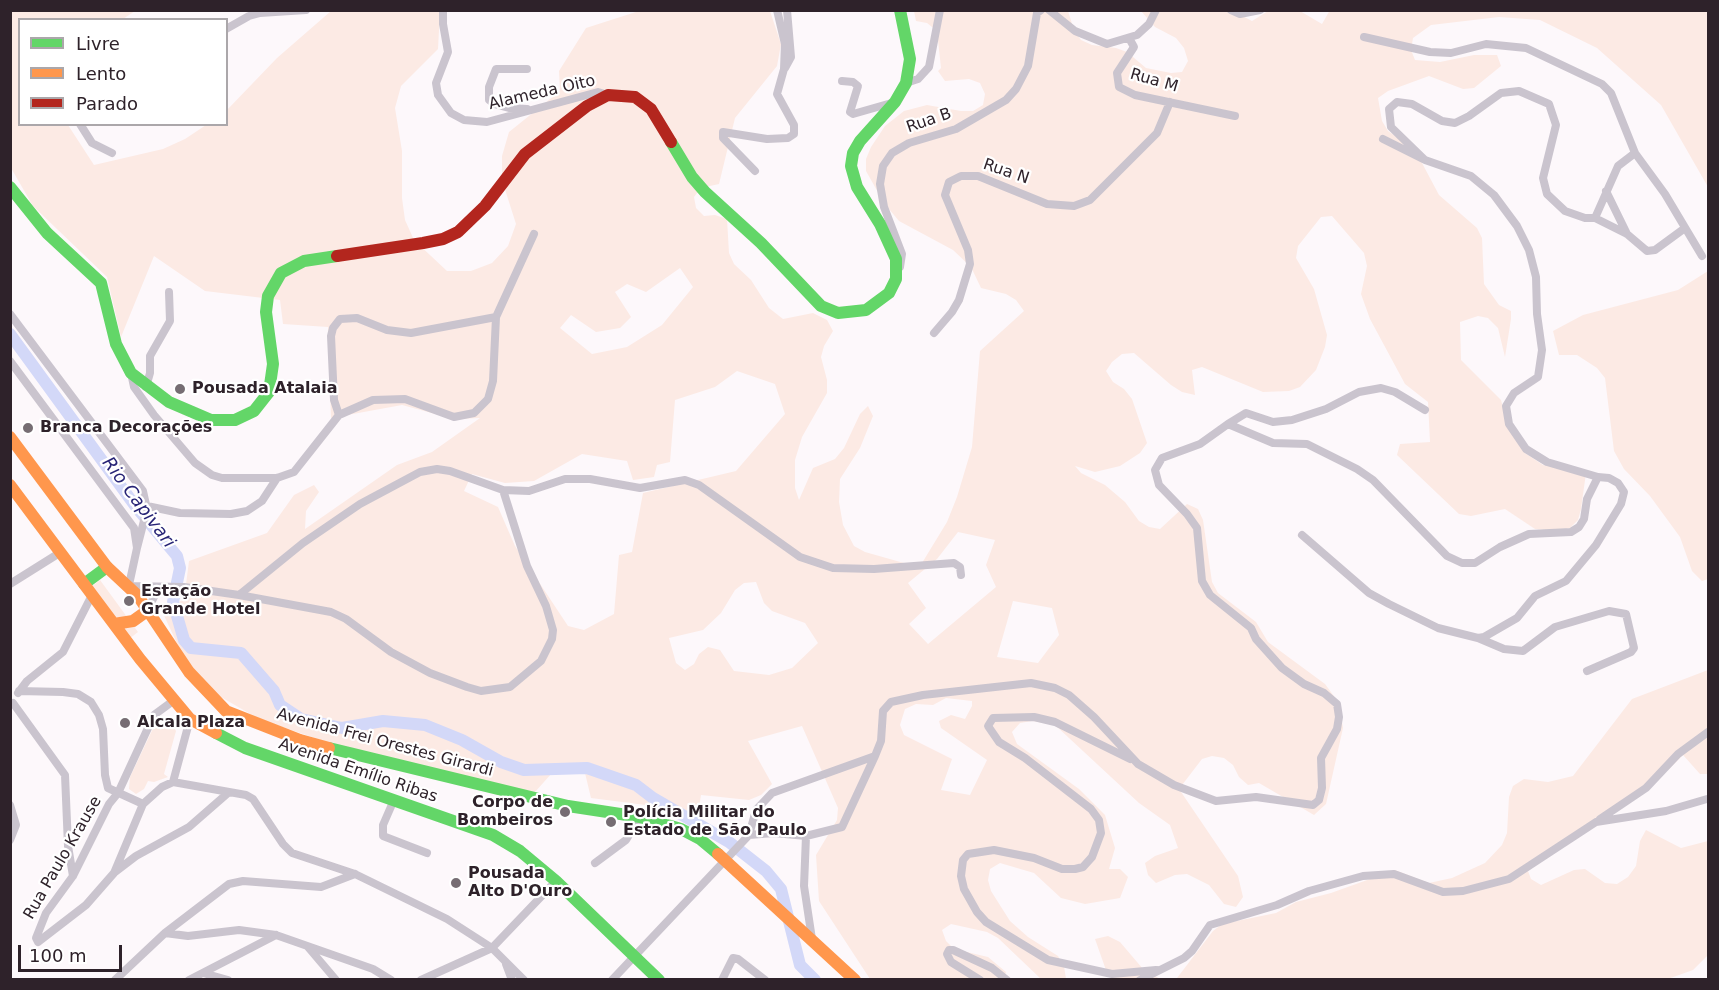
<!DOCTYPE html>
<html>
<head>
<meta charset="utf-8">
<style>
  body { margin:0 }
  #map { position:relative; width:1719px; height:990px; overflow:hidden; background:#fdf8fb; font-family:"DejaVu Sans",sans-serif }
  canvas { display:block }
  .frame { position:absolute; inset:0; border:12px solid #2e222a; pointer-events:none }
  .legend { position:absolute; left:18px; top:18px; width:210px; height:108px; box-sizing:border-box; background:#fff; border:2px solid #aba7aa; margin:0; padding:8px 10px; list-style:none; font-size:18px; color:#2e222a }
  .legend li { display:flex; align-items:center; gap:12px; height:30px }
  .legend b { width:30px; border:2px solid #aba7aa }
  .scale { position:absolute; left:18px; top:945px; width:104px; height:27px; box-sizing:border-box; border:3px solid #2e222a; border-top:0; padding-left:8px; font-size:18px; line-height:21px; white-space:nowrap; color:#2e222a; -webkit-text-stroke:4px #fff; paint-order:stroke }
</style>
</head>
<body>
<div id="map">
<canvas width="1719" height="990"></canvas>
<div class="frame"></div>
<ul class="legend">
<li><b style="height:8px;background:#63d668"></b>Livre</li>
<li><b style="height:8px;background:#ff974d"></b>Lento</li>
<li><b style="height:8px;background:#b3261e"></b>Parado</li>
</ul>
<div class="scale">100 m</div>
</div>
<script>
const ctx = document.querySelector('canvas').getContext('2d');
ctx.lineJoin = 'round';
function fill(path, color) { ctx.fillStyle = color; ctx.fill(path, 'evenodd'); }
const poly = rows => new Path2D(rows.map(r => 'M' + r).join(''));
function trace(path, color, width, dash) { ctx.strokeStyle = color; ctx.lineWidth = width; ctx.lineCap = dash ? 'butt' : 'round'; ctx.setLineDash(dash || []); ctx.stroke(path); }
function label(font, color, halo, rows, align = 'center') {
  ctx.font = font + ' "DejaVu Sans",sans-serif'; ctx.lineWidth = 4.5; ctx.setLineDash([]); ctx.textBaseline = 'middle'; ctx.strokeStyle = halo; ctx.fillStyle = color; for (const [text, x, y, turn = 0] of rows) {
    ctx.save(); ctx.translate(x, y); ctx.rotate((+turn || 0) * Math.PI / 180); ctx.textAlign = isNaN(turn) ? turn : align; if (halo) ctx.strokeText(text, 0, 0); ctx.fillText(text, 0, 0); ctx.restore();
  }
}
const green = poly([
  [1330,10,1708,11,1708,187,1661,105,1597,48,1540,20,1499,17,1431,25,1413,38,1411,50,1415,60,1440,62,1474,55,1497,55,1501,66,1474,88,1463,89,1429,76,1388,91,1378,98,1382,121,1388,131,1408,145,1422,163,1439,195,1477,228,1482,238,1484,284,1499,305,1511,311,1511,319,1505,357,1498,328,1488,318,1478,316,1460,322,1461,360,1501,400,1507,423,1525,453,1543,465,1586,473,1581,509,1578,520,1570,528,1558,531,1535,529,1505,509,1471,516,1459,514,1397,455,1400,444,1430,442,1428,402,1405,384,1370,319,1361,294,1367,266,1364,253,1332,216,1321,217,1298,246,1296,258,1314,289,1327,335,1325,347,1316,370,1300,387,1289,391,1263,392,1202,367,1192,370,1195,395,1182,392,1171,385,1134,353,1122,354,1112,362,1106,371,1113,382,1124,389,1132,399,1147,443,1140,453,1120,466,1095,472,1075,466,1081,473,1105,485,1125,502,1139,521,1149,527,1160,529,1187,504,1198,509,1203,520,1212,582,1218,593,1256,622,1268,642,1325,684,1339,703,1343,728,1326,804,1314,815,1259,783,1248,785,1239,777,1233,765,1224,758,1212,756,1202,759,1179,789,1238,876,1243,897,1236,907,1224,904,1209,885,1187,874,1175,875,1156,883,1148,875,1145,863,1155,856,1178,848,1170,825,1139,803,1055,725,1032,721,1020,723,1012,732,1017,744,1079,789,1105,815,1115,848,1109,869,1120,869,1128,877,1120,898,1085,904,1061,898,1034,873,1000,863,990,869,988,880,991,891,1010,921,1028,937,1058,956,1064,966,1066,979,1041,979,998,938,987,932,951,924,942,930,946,941,954,949,988,957,1006,972,1004,979,870,979,819,901,816,855,837,820,838,808,802,726,748,741,772,784,761,795,749,800,701,795,697,820,653,806,591,798,585,773,575,770,552,773,535,792,394,765,259,719,214,693,183,656,160,607,184,600,189,561,267,533,294,495,314,485,319,492,306,511,305,529,397,465,432,452,480,418,454,419,402,405,331,418,328,327,283,324,280,300,205,291,154,256,121,337,107,277,33,206,11,168,11,11,135,11,123,19,20,20,20,124,68,125,94,165,163,149,185,139,206,125,226,124,227,110,277,58,331,11,440,11,438,49,401,86,395,108,402,151,402,198,405,220,414,240,447,271,471,271,492,263,508,246,516,224,502,180,502,156,509,132,560,91,559,71,586,28,639,11,770,11,781,44,777,66,735,118,719,184,701,188,694,197,696,208,704,216,715,215,727,219,729,253,734,264,751,280,769,308,783,319,813,313,827,320,833,331,824,346,821,357,827,380,827,393,802,437,795,460,795,488,799,500,813,468,835,459,844,448,860,414,868,406,873,416,860,448,840,479,839,502,843,525,854,546,865,552,911,565,922,563,947,522,957,497,972,447,980,351,1024,311,1016,300,1006,294,981,288,971,267,953,250,899,221,884,203,866,171,866,159,871,147,885,126,904,111,927,105,961,111,973,111,983,105,985,94,980,83,969,79,945,81,938,71,941,68,937,31,927,23,916,21,914,11,1068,11,1074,30,1081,40,1092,45,1116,48,1127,52,1146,68,1171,73,1182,72,1188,61,1184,48,1176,38,1155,27,1141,11,1233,11,1252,21,1268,11,1300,11,1322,24],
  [680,268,693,287,662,325,627,347,592,354,560,328,571,315,596,332,620,328,631,317,615,292,627,284,646,292],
  [737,371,775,384,785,414,736,471,643,493,632,552,619,555,614,614,584,630,568,626,515,546,498,507,464,491,472,474,505,483,534,481,582,454,627,461,633,480,654,477,657,465,670,462,675,400,715,387],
  [958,532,995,540,986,565,996,587,928,644,909,624,926,608,908,583,937,559],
  [756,582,764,603,772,611,805,623,818,643,792,668,769,675,734,671,720,650,708,647,699,654,694,664,685,670,676,663,669,638,703,630,721,613,735,590,744,583],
  [1013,601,1052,608,1059,635,1038,663,997,657],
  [946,698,972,701,972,706,965,719,951,715,939,721,941,728,987,760,970,795,941,790,952,759,904,735,900,725,905,709,916,704,933,705],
  [1708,271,1708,579,1702,581,1692,571,1680,537,1650,496,1624,469,1614,451,1605,378,1597,368,1577,355,1559,355,1553,331,1583,315,1678,290],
  [100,580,138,632,129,639,91,587],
  [1708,670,1708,774,1700,774,1683,755,1669,769,1528,871,1531,879,1541,885,1574,870,1585,869,1605,883,1617,884,1628,877,1636,866,1640,841,1646,830,1681,848,1708,841,1708,955,1693,970,1665,980,1170,980,1177,978,1213,931,1222,924,1276,913,1296,902,1331,893,1395,870,1429,883,1452,878,1485,863,1502,845,1507,833,1509,797,1513,786,1524,779,1548,782,1573,776,1632,699],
  [157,720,171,722,176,731,164,774,168,777,154,782,148,781,144,789,136,794,129,789,130,777],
  [1108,936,1120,942,1143,969,1160,979,1113,979,1107,973,1095,939]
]);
const river = poly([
  [10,334,136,507,177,556,180,568,173,602,184,640,191,648,241,653,274,691,280,705,301,719,342,728,383,721,425,725,462,740,501,762,524,770,587,768,636,785,653,798,729,842,766,871,781,889,800,965,815,980]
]);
const street = poly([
  [443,10,443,24,448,52,436,83,438,95,451,113,464,120,487,122,598,92,608,95],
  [1049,10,1075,31,1107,44,1137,35,1149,24,1156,10],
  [1231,10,1240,14,1260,10],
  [226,29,249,16,260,13,306,10],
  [1364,37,1430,52,1451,53,1486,44,1526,48,1602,84,1611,93,1635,153,1665,194,1702,256],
  [1129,38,1134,47,1117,73,1119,87,1135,95,1235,116],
  [785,68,791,57,787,10],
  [842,81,853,82,858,86,850,112,853,114,895,102],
  [906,83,918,79,929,67,940,10],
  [527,109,509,108,494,104,489,100,489,87,496,69,527,69],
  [80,124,92,143,112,153],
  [1383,139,1425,160,1471,176,1494,195,1517,226,1529,250,1536,277,1537,314,1542,350,1538,377,1514,393,1506,406,1509,424,1526,449,1547,462,1598,477],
  [1425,160,1391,127,1389,109,1397,102,1412,104,1442,121,1455,123,1469,116,1501,93,1519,91,1549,104,1556,125,1543,178,1547,194,1565,211,1585,218,1595,218,1627,234,1647,251,1655,250,1685,228],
  [755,171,723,138,723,132,767,139,788,138,794,134,794,125,777,94,784,69,785,44,777,10],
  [1606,191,1627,234],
  [1595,218,1618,166,1635,153],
  [900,267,902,254,884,207,880,184,883,166,892,153,909,143,956,129,1006,100,1016,89,1028,66,1037,13,1041,10],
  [10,314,143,491,147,509,137,548],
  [934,333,952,312,959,300,970,264,968,250,945,195,949,182,961,176,978,176,1047,204,1074,206,1090,200,1157,133,1170,102],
  [10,361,134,528,137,548,129,585],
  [131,373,134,387,154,415,195,463,212,475,222,478,277,478,294,472,339,415,373,400,405,399,454,417,474,413,488,399,493,381,496,317,534,234],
  [146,387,150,373,150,356,170,321,169,292],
  [339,415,334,400,331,336,333,328,340,319,357,318,387,330,411,333,496,317],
  [1228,424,1246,413,1273,422,1292,420,1326,409,1359,392,1381,388,1395,392,1425,410],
  [147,506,180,513,231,514,247,511,262,501,277,478],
  [10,584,61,552],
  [130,586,184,587,239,595,303,543,360,504,420,472,437,469,450,471,503,490,529,491,565,479,590,479,640,488,685,480,699,485,800,557,833,568,874,569,954,563,960,567,961,575],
  [239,595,331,612,346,619,391,652,430,673,467,687,481,691,510,687,541,661,552,639,553,630,546,606,527,566,503,490],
  [147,611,159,587],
  [1478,638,1504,649,1523,651,1555,627,1609,611,1626,614,1634,648,1631,652,1587,671],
  [19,691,63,692,78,694,91,702,99,715,103,729,105,775,108,788,143,804,162,787,173,782],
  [18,693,27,681,63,652,92,595],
  [13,703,65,775,68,846,73,876],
  [1130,759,1055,722,1034,717,993,718,988,726,999,742,1025,758,1091,809,1099,820,1101,833,1092,857,1083,867,1075,869,1062,869,1034,858,994,850,968,854,963,860,961,876,964,889,977,912,986,922,1048,960,1112,974,1156,970],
  [173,782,246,795,253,799,283,844,292,853,355,874,447,919,492,948,524,980],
  [173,782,190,719],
  [393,802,383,825,383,836,427,853],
  [143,804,114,873,86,905,38,942,36,938,46,913,73,876,109,804,118,793,154,715,173,701],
  [10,805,16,825,10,840],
  [1600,819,1646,788,1678,754,1708,732],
  [749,835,756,810,772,793,875,756,881,741,883,711,891,702,923,695,1031,683,1055,688,1069,695,1094,717,1138,764,1174,785,1216,801,1256,797,1313,805,1319,800,1322,788,1321,758,1337,729,1339,717,1337,704,1324,693,1304,684,1282,668,1256,639,1251,628,1210,595,1202,581,1197,528,1187,514,1159,485,1155,470,1162,458,1200,444,1228,424,1273,443,1307,444,1357,469,1373,480,1447,556,1462,563,1475,563,1500,547,1529,534,1571,532,1579,527,1584,519,1587,499,1598,477,1609,478,1618,483,1624,492,1621,504,1596,545,1566,581,1535,596,1517,618,1484,637,1478,638,1438,628,1389,604,1369,593,1302,535],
  [806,836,804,886,812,939],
  [595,863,626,840,640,817],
  [115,872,136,856,189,827,228,793],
  [165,933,188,936,239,930,276,935,373,969,391,980],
  [308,947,336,980],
  [506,964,512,980],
  [203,973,228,980],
  [115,980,165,933,229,884,243,881,321,887,355,874],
  [189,980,276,935],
  [421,980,492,948,556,881],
  [612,980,749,835,774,833,806,836,842,827,875,756],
  [722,980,733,958,738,959,765,980],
  [980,980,951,962,947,954,949,950,953,950,992,968,1007,980],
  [1140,980,1184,958,1192,951,1210,925,1277,905,1309,891,1363,876,1394,874,1443,892,1463,891,1509,879,1596,822,1666,811,1707,799]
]);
const fast = poly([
  [671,142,692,177,705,192,761,243,821,306,838,313,866,310,889,293,896,279,896,259,880,224,857,187,851,166,853,153,860,141,895,102,906,83,910,59,900,10],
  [10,187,47,233,101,283,116,344,131,373,169,402,211,420,235,420,254,411,269,392,273,364,266,312,268,296,281,273,304,261,337,256],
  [84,584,107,567],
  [216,733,245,748,493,835,520,851,556,881,659,980],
  [329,748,568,806,640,817,681,829,700,839,718,854]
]);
const slow = poly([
  [10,437,107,567,138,596,189,672,226,711,300,740,329,748],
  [10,485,140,659,190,719,216,733],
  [114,624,133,621,147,611],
  [718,854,855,980]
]);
const jam = poly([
  [337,256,423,243,443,239,458,232,485,206,525,154,587,106,608,95,635,97,651,109,671,142]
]);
const markers = [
  [180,389,6,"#766d73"],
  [28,428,6,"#766d73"],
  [129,601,6,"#766d73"],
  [125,723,6,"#766d73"],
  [565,812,6,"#766d73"],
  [611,822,6,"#766d73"],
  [456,883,6,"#766d73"]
];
const streetNames = [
  ["Rua M",1154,81,16],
  ["Alameda Oito",542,93,-13],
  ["Rua B",929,121,-19],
  ["Rua N",1006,172,19],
  ["Avenida Frei Orestes Girardi",385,743,15],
  ["Avenida Emílio Ribas",358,771,19],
  ["Rua Paulo Krause",63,858,-60]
];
const poiNames = [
  ["Pousada Atalaia",192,389],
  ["Branca Decorações",40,428],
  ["Estação",141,592],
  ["Grande Hotel",141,610],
  ["Alcala Plaza",137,723],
  ["Corpo de",553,803,"right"],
  ["Bombeiros",553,821,"right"],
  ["Polícia Militar do",623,813],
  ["Estado de São Paulo",623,831],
  ["Pousada",468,874],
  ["Alto D'Ouro",468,892]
];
const waterNames = [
  ["Rio Capivari",138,503,53]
];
fill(green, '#fceae4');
trace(river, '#d3d8f8', 12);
trace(street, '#cac4ce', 8);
trace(fast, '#63d668', 12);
trace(slow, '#ff974d', 12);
trace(jam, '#b3261e', 12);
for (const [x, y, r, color] of markers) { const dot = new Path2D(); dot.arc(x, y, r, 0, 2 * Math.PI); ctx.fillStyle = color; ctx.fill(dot); trace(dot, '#fff', 2); }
label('16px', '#2e222a', '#fff', streetNames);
label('bold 16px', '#2e222a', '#fff', poiNames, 'left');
label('italic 18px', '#272476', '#fff', waterNames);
</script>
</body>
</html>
